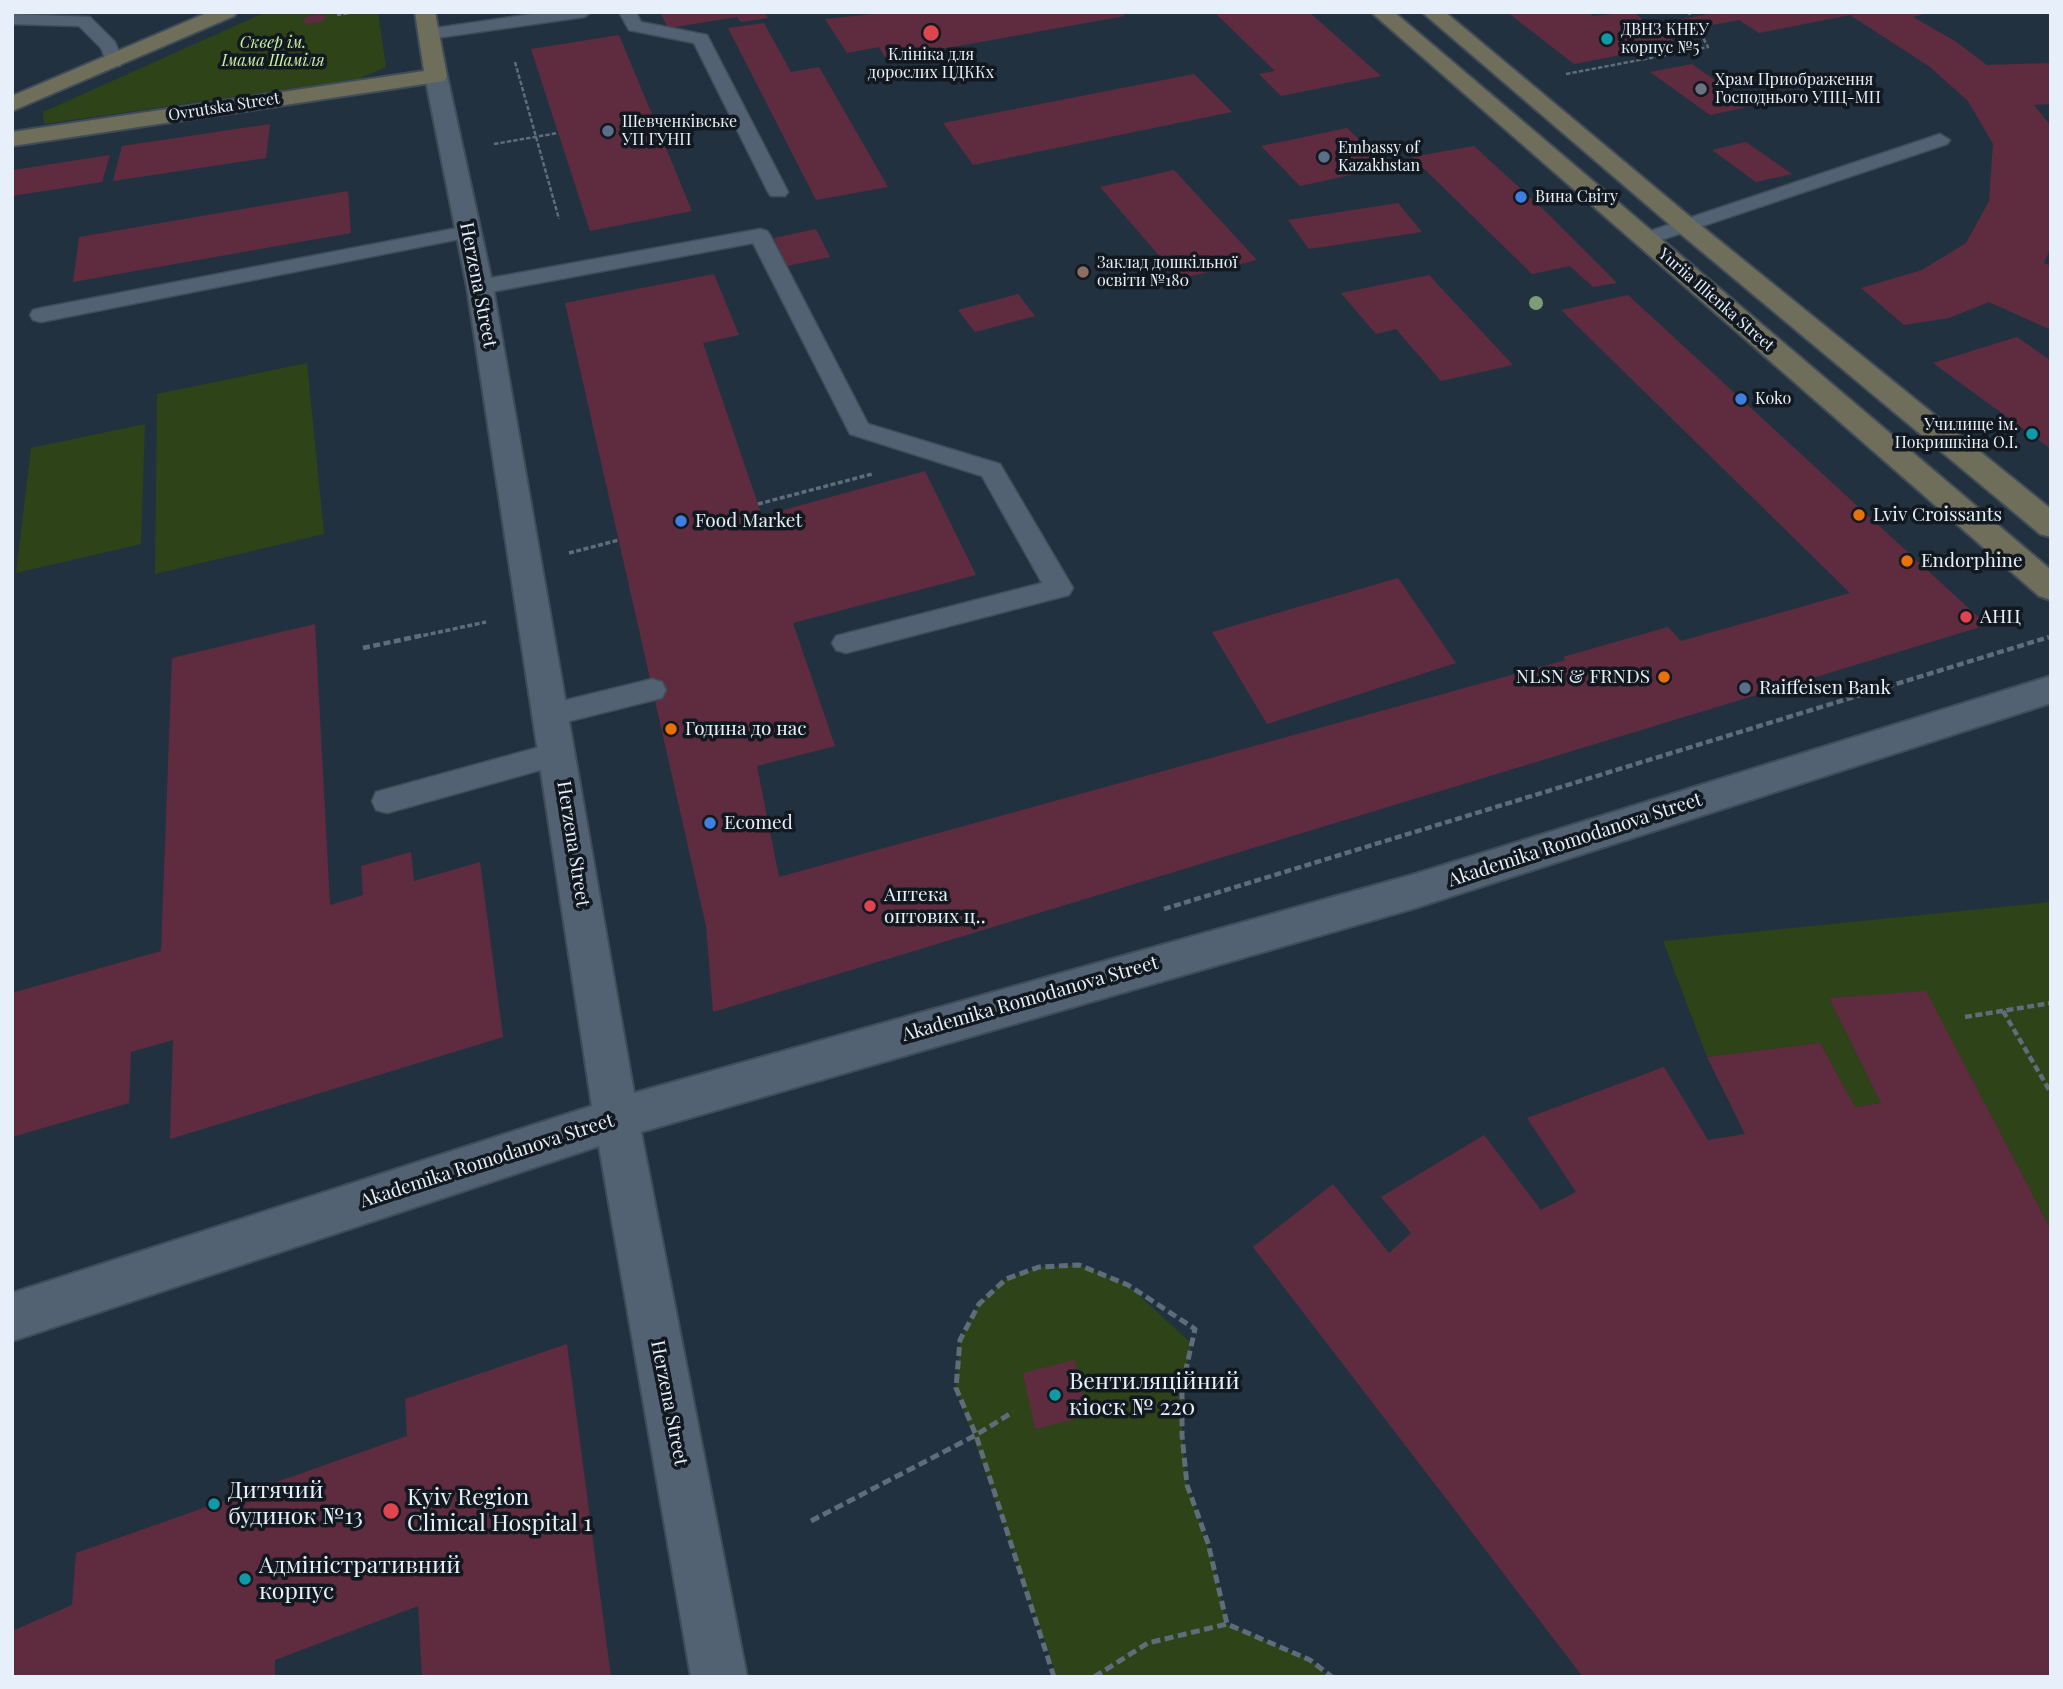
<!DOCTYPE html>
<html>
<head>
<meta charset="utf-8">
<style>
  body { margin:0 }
  #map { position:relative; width:2063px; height:1689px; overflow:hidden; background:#223140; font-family:"Playfair Display",serif }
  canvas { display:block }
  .frame { position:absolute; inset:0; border:14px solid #e7f0fa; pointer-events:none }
</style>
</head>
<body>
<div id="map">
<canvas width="2063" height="1689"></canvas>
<div class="frame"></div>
</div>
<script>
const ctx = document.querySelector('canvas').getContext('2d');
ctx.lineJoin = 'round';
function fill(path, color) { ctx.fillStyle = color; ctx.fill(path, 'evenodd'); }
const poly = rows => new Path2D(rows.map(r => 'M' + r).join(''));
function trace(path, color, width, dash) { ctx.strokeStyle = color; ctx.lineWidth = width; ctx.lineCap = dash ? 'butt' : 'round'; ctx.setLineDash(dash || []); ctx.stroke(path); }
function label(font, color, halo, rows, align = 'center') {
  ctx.font = font + ' "Playfair Display",serif'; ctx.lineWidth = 7; ctx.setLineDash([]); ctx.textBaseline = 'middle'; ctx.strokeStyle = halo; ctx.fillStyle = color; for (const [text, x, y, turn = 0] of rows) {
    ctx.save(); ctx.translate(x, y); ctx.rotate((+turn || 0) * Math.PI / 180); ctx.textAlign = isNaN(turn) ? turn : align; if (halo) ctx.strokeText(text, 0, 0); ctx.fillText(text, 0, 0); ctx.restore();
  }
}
const green = poly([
  [266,12,378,12,386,67,358,79,44,124,43,112],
  [307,363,324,534,155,574,157,394],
  [145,424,141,544,16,573,31,448],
  [2051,902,2051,1230,1926,992,1829,998,1881,1103,1855,1107,1820,1043,1707,1057,1663,941],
  [1079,1265,1128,1285,1192,1344,1182,1387,1182,1435,1187,1485,1208,1543,1227,1624,1310,1660,1329,1677,1054,1677,1054,1668,956,1388,960,1340,979,1304,1006,1279,1039,1267]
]);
const building = poly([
  [660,12,764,12,768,18,741,22,737,17,668,28],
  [891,12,1121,12,1125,16,886,59,879,47,847,53,825,19],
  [1214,12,1309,12,1381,76,1281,96,1259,74,1275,71],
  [1507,12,1588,12,1593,16,1633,12,1651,25,1719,12,1932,12,1913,17,1955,41,1987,65,2051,63,2051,104,2034,105,2051,126,2051,247,2044,263,2051,266,2051,330,1989,302,1949,318,1904,325,1861,288,1922,270,1966,243,1989,201,1993,144,1968,101,1930,67,1850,15,1759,33,1739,20,1664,34,1678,44,1574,64],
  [319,14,326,17,321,22,309,24,302,22,306,17],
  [764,23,791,72,819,67,888,187,816,200,728,28],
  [619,35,692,211,590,231,531,49],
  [1692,64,1752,106,1710,115,1650,72],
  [1194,74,1232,112,973,165,943,123],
  [270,124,266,158,113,181,122,146],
  [1347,128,1388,167,1300,186,1261,146],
  [1746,142,1792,174,1756,182,1712,150],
  [1474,146,1545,211,1617,283,1593,287,1570,266,1532,274,1412,157],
  [110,155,102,182,12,196,13,170],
  [1174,170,1257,260,1179,279,1100,187],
  [348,191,351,233,73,282,79,237],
  [1398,203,1422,232,1309,249,1288,220],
  [816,229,830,257,787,266,774,238],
  [714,274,739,335,703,343,762,516,925,471,976,575,793,623,835,746,757,766,779,877,1566,660,1563,657,1668,627,1681,641,1850,593,1561,310,1628,295,1987,625,713,1012,706,926,565,303],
  [1429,275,1513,365,1441,381,1396,329,1376,334,1341,293],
  [1018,294,1035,316,975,332,958,310],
  [2017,337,2051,361,2051,449,1933,363],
  [1398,578,1456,663,1267,724,1212,632],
  [315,624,330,905,363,895,361,866,411,852,414,881,480,862,503,1037,170,1139,173,1040,131,1052,129,1103,12,1137,12,993,161,951,172,658],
  [1926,991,2051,1230,2051,1677,1583,1677,1253,1247,1333,1184,1389,1253,1411,1233,1381,1197,1484,1135,1541,1210,1576,1192,1527,1118,1664,1067,1708,1140,1745,1134,1707,1057,1820,1043,1855,1107,1881,1103,1829,998],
  [567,1344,611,1677,422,1677,418,1606,275,1660,275,1677,12,1677,12,1631,72,1605,76,1553,407,1436,405,1399],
  [1074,1360,1088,1416,1035,1429,1023,1373]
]);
const pathFar3 = poly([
  [1689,12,1690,15],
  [337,15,356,12],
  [515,62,559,219],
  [1566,74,1708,47,1702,36],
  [494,144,558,133]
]);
const pathFar2 = poly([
  [758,504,872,474],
  [569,553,619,540],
  [416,637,486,622]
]);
const pathFar1 = poly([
  [363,648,424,635],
  [1164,909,2049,637],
  [2003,1011,2051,1093],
  [1965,1017,2051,1003]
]);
const path = poly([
  [811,1521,976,1435,1013,1412],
  [1054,1677,976,1435,956,1388,960,1340,979,1304,1006,1279,1039,1267,1079,1265,1128,1285,1195,1329,1182,1387,1182,1435,1187,1485,1208,1543,1227,1624],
  [1094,1677,1148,1643,1227,1624,1310,1660,1332,1677]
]);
const lane = poly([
  [546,12,592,12,584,17,429,39,420,34,429,29,546,12],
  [619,12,636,12,641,22,707,35,788,192,785,196,771,196,768,192,694,43,629,30,619,12],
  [12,14,90,17,115,42,123,62,120,66,108,66,101,48,79,26,12,24,12,14],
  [1940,134,1950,140,1947,144,1652,243,1638,243,1635,239,1638,235,1940,134],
  [468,226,475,228,478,232,475,236,41,322,33,320,30,315,33,310,41,308,468,226],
  [760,229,767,231,770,235,868,424,1000,464,1073,588,1069,595,846,653,836,650,832,643,836,636,1042,583,982,476,850,434,753,243,480,294,472,292,469,287,472,282,480,280,760,229],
  [652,679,662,682,666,690,662,698,550,726,540,723,535,715,540,707,550,704,652,679],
  [558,742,569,746,573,754,569,762,387,813,376,810,372,801,376,792,387,789,558,742]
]);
const street = poly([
  [436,69,444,71,447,76,493,287,634,1093,1415,874,2051,676,2051,703,1415,908,641,1132,747,1677,691,1677,599,1146,12,1341,12,1293,592,1106,467,287,425,76,428,71,436,69]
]);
const secondary = poly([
  [209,12,237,12,234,16,12,111,12,96,209,12],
  [415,12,435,12,447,76,444,81,12,146,12,132,424,71,415,12],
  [1371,12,1394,12,2051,570,2051,600,2039,596,1371,12],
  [1422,12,1445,12,1694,220,2051,509,2051,537,2040,534,1676,230,1422,12]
]);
const trees = [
  [1536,303]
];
const markers = [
  [931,33,9,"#e0444e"],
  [1607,39,7,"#0f9aa8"],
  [1701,89,7,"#6b7280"],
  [608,131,7,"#5c6f8a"],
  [1324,157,7,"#5c6f8a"],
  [1521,197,7,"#3f7fe0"],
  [1083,272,7,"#8d6e63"],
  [1741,399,7,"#3f7fe0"],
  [2032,434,7,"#0f9aa8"],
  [1859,515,7,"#e8710a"],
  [681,521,7,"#3f7fe0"],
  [1907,561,7,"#e8710a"],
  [1966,617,7,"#e0444e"],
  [1664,677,7,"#e8710a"],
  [1745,688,7,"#5c6f8a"],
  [671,729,7,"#e8710a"],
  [710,823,7,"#3f7fe0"],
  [870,906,7,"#e0444e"],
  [1055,1395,7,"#0f9aa8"],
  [214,1504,7,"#0f9aa8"],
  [391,1511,9,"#e0444e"],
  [245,1579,7,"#0f9aa8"]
];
const farPoinames = [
  ["ДВНЗ КНЕУ",1621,30],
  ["корпус №5",1621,48],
  ["Клініка для",931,55,"center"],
  ["дорослих ЦДККх",931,73,"center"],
  ["Храм Приображення",1715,80],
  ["Господнього УПЦ-МП",1715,98],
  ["Шевченківське",622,122],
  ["УП ГУНП",622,140],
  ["Embassy of",1338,148],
  ["Kazakhstan",1338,166],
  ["Вина Світу",1535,197],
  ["Заклад дошкільної",1097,263],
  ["освіти №180",1097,281],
  ["Koko",1755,399],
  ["Училище ім.",2018,425,"right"],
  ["Покришкіна О.І.",2018,443,"right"]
];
const farParknames = [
  ["Сквер ім.",273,43],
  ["Імама Шаміля",273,61]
];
const farStreetnames = [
  ["Ovrutska Street",224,107,-9],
  ["Yuriia Illienka Street",1716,300,41]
];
const streetNames = [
  ["Herzena Street",478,285,79],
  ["Akademika Romodanova Street",1575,840,-18],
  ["Herzena Street",573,844,81],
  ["Akademika Romodanova Street",1030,999,-16],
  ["Akademika Romodanova Street",487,1161,-18],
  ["Herzena Street",669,1403,79]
];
const poiNames = [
  ["Lviv Croissants",1873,515],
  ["Food Market",695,521],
  ["Endorphine",1921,561],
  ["АНЦ",1980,617],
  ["NLSN & FRNDS",1650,677,"right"],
  ["Raiffeisen Bank",1759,688],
  ["Година до нас",685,729],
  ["Ecomed",724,823],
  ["Аптека",884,895],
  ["оптових ц‥",884,917]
];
const nearPoinames = [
  ["Вентиляційний",1069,1382],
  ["кіоск № 220",1069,1408],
  ["Дитячий",228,1491],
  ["будинок №13",228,1517],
  ["Kyiv Region",407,1498],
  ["Clinical Hospital 1",407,1524],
  ["Адміністративний",259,1566],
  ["корпус",259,1592]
];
fill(green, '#2e4317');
fill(building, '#5f2c3f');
trace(lane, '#404d59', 3);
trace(street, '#404d59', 4);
trace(secondary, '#404d59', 4);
trace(pathFar3, '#5f6c79', 2.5, [4.5, 2]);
trace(pathFar2, '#5f6c79', 3.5, [5, 2.5]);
trace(pathFar1, '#5f6c79', 4.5, [7, 3.5]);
trace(path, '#5f6c79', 5, [9, 4.5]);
fill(lane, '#526273');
fill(street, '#526273');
fill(secondary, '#6e6e5a');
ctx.fillStyle = '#7f9b78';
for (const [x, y] of trees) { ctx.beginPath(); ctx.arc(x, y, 7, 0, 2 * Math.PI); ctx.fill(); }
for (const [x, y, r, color] of markers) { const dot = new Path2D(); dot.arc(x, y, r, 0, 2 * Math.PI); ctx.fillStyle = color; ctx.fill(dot); trace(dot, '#12181f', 2.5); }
label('16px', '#e7f0fa', '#12181f', farPoinames, 'left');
label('italic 16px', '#cbf2a5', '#12181f', farParknames);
label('16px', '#e7f0fa', '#12181f', farStreetnames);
label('19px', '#e7f0fa', '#12181f', streetNames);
label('19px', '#e7f0fa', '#12181f', poiNames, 'left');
label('23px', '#e7f0fa', '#12181f', nearPoinames, 'left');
</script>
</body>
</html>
